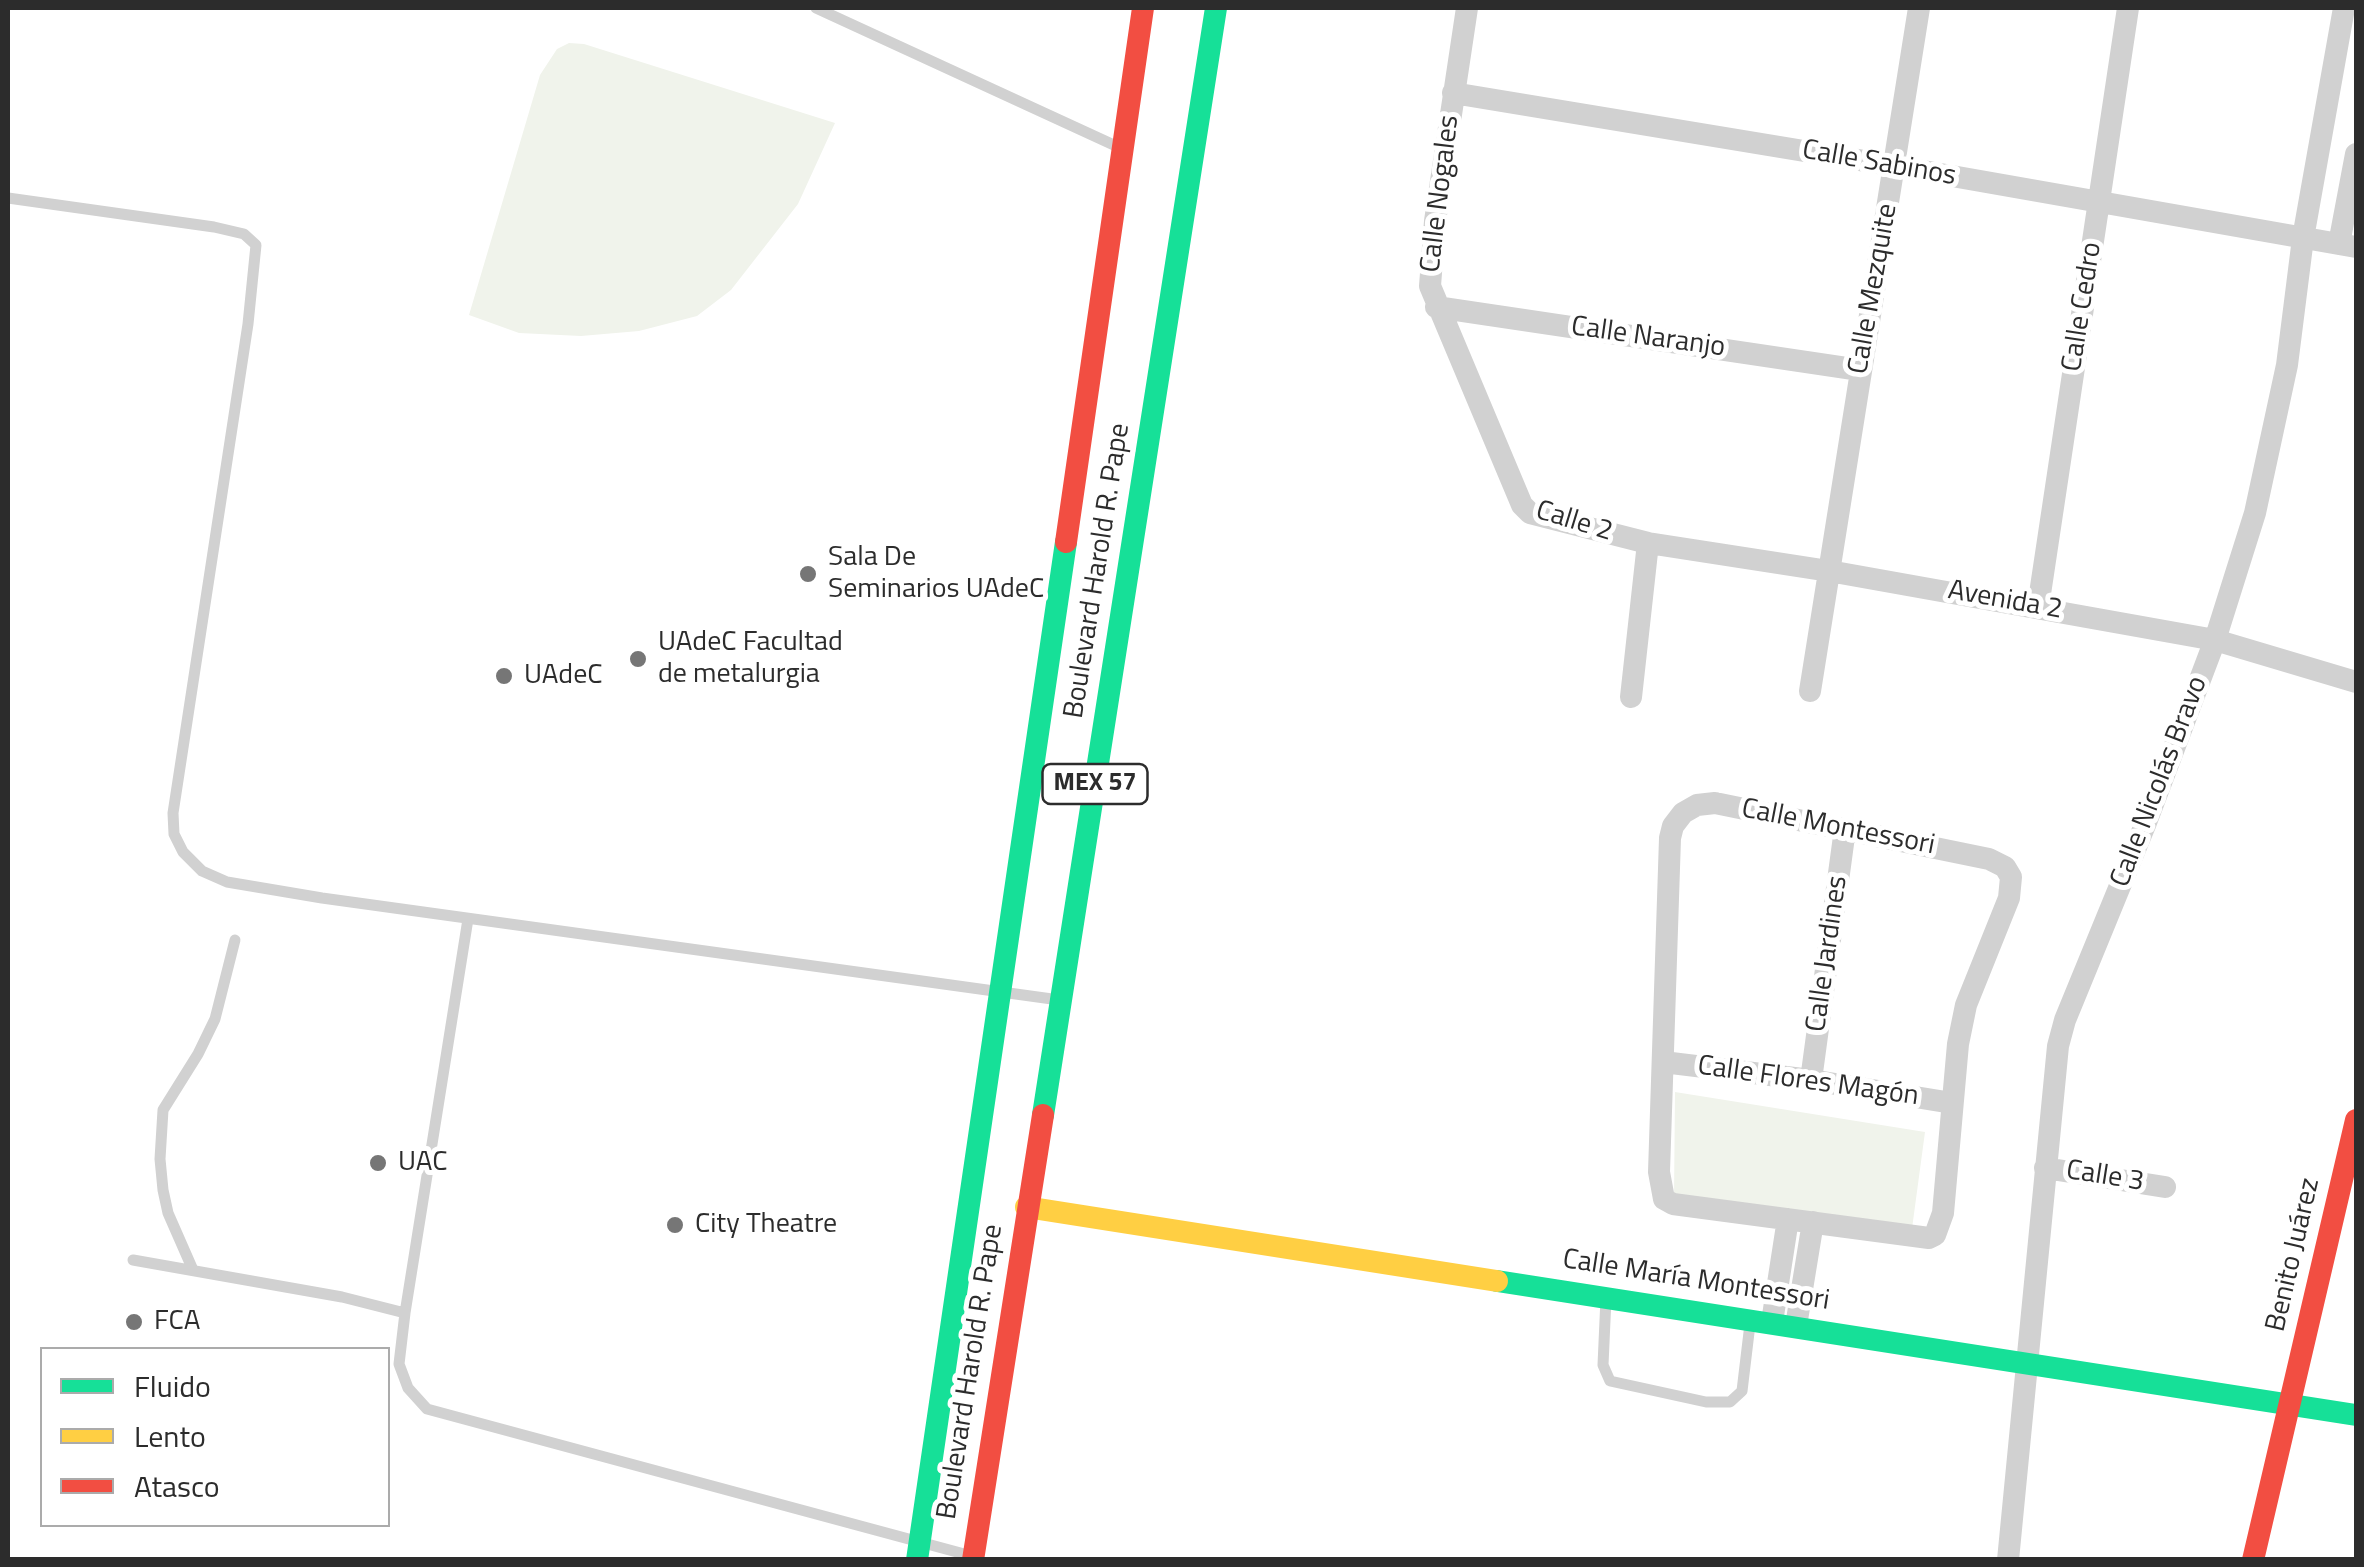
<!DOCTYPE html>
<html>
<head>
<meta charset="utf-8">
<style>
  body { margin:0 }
  #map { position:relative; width:2364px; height:1567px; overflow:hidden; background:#fff; font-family:"Titillium Web",sans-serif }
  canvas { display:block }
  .frame { position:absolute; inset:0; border:10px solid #2c2c2c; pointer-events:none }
  .legend { position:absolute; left:40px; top:1347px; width:350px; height:180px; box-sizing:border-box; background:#fff; border:2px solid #ababab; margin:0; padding:12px 18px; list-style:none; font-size:30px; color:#2c2c2c }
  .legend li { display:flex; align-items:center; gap:20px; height:50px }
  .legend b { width:50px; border:2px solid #ababab }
</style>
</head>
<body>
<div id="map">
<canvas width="2364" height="1567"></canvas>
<div class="frame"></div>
<ul class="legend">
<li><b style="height:12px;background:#16e098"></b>Fluido</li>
<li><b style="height:12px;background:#ffcf43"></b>Lento</li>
<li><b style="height:12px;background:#f24e42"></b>Atasco</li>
</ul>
</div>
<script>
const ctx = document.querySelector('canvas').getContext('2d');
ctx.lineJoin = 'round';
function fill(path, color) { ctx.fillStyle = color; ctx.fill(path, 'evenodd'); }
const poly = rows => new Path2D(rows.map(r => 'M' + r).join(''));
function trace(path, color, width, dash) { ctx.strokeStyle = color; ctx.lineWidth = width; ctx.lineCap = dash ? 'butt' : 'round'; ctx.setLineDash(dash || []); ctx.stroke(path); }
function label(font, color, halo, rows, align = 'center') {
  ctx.font = font + ' "Titillium Web",sans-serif'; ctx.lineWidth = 10; ctx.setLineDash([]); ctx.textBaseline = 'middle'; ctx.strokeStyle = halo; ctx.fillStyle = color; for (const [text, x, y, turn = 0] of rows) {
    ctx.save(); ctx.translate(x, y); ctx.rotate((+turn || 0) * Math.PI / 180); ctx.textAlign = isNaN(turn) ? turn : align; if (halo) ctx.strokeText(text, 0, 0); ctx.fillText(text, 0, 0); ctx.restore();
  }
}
const green = poly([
  [569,43,584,44,835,123,798,204,731,290,697,316,639,331,581,336,519,333,469,315,540,75,557,49],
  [1675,1092,1925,1132,1911,1236,1674,1198]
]);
const lane = poly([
  [816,8,1116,146],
  [8,198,214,227,244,234,256,245,248,324,173,813,174,834,183,852,202,871,227,882,322,898,1052,999],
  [468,919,405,1313,399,1364,408,1388,427,1409,968,1555],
  [133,1260,342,1297,405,1313],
  [193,1270,168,1213,163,1190,160,1159,163,1110,198,1054,215,1019,235,940],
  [1606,1298,1603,1365,1610,1381,1706,1402,1730,1402,1742,1391,1750,1324]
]);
const street = poly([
  [1467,8,1435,221,1430,286,1522,505,1530,513,1648,543,1829,571,2215,640,2356,682],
  [1453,93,1895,166,2356,247],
  [2339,244,2356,154],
  [1436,307,1860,370],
  [2038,607,2128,8],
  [1810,691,1919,8],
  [1631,697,1648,543],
  [1715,803,1989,859,2005,867,2011,877,2009,898,1966,1005,1958,1044,1943,1213,1935,1235,1929,1238,1673,1204,1664,1199,1659,1172,1670,838,1673,826,1683,813,1697,805,1715,803],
  [1663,1062,1811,1080,1952,1103],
  [1811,1080,1845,829],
  [2045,1168,2165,1187],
  [1772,1322,1788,1219],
  [1796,1326,1813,1222],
  [2008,1560,2058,1046,2065,1020,2145,825,2215,640,2255,513,2287,365,2303,238,2344,8]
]);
const fast = poly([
  [1043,1115,1216,8],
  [1497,1281,2356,1415],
  [917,1560,1066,542]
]);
const slow = poly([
  [1026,1207,1497,1281]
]);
const jam = poly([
  [1066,542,1143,8],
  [973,1560,1043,1115],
  [2253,1560,2356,1120]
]);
const markers = [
  [808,574,10,"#767676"],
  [638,659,10,"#767676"],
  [504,676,10,"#767676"],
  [378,1163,10,"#767676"],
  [675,1225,10,"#767676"],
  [134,1322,10,"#767676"]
];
const shields = [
  [1095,784,105]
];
const shieldNames = [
  ["MEX 57",1095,784]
];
const streetNames = [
  ["Calle Sabinos",1879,164,10],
  ["Calle Nogales",1441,194,-83],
  ["Calle Mezquite",1874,289,-80],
  ["Calle Cedro",2083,307,-81],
  ["Calle Naranjo",1648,338,8],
  ["Calle 2",1574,522,17],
  ["Boulevard Harold R. Pape",1098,571,-81],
  ["Avenida 2",2005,601,10],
  ["Calle Nicolás Bravo",2160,782,-69],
  ["Calle Montessori",1838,828,11],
  ["Calle Jardines",1828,954,-82],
  ["Calle Flores Magón",1808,1082,8],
  ["Calle 3",2105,1177,9],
  ["Benito Juárez",2294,1255,-77],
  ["Calle María Montessori",1696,1281,9],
  ["Boulevard Harold R. Pape",971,1372,-81]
];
const poiNames = [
  ["Sala De",828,558],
  ["Seminarios UAdeC",828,590],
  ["UAdeC Facultad",658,643],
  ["de metalurgia",658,675],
  ["UAdeC",524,676],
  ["UAC",398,1163],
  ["City Theatre",695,1225],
  ["FCA",154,1322]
];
fill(green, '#f0f3eb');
trace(lane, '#d1d1d1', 11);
trace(street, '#d1d1d1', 22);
trace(fast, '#16e098', 22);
trace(slow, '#ffcf43', 22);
trace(jam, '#f24e42', 22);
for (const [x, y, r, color] of markers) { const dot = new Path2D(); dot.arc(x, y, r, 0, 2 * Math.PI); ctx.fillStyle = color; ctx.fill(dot); trace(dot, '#fff', 4); }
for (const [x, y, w] of shields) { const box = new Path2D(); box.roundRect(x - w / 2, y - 20, w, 40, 8); ctx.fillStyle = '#fff'; ctx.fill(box); trace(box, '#2c2c2c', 2.5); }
label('bold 25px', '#2c2c2c', null, shieldNames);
label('28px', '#2c2c2c', '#fff', streetNames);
label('28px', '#2c2c2c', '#fff', poiNames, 'left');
</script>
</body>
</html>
